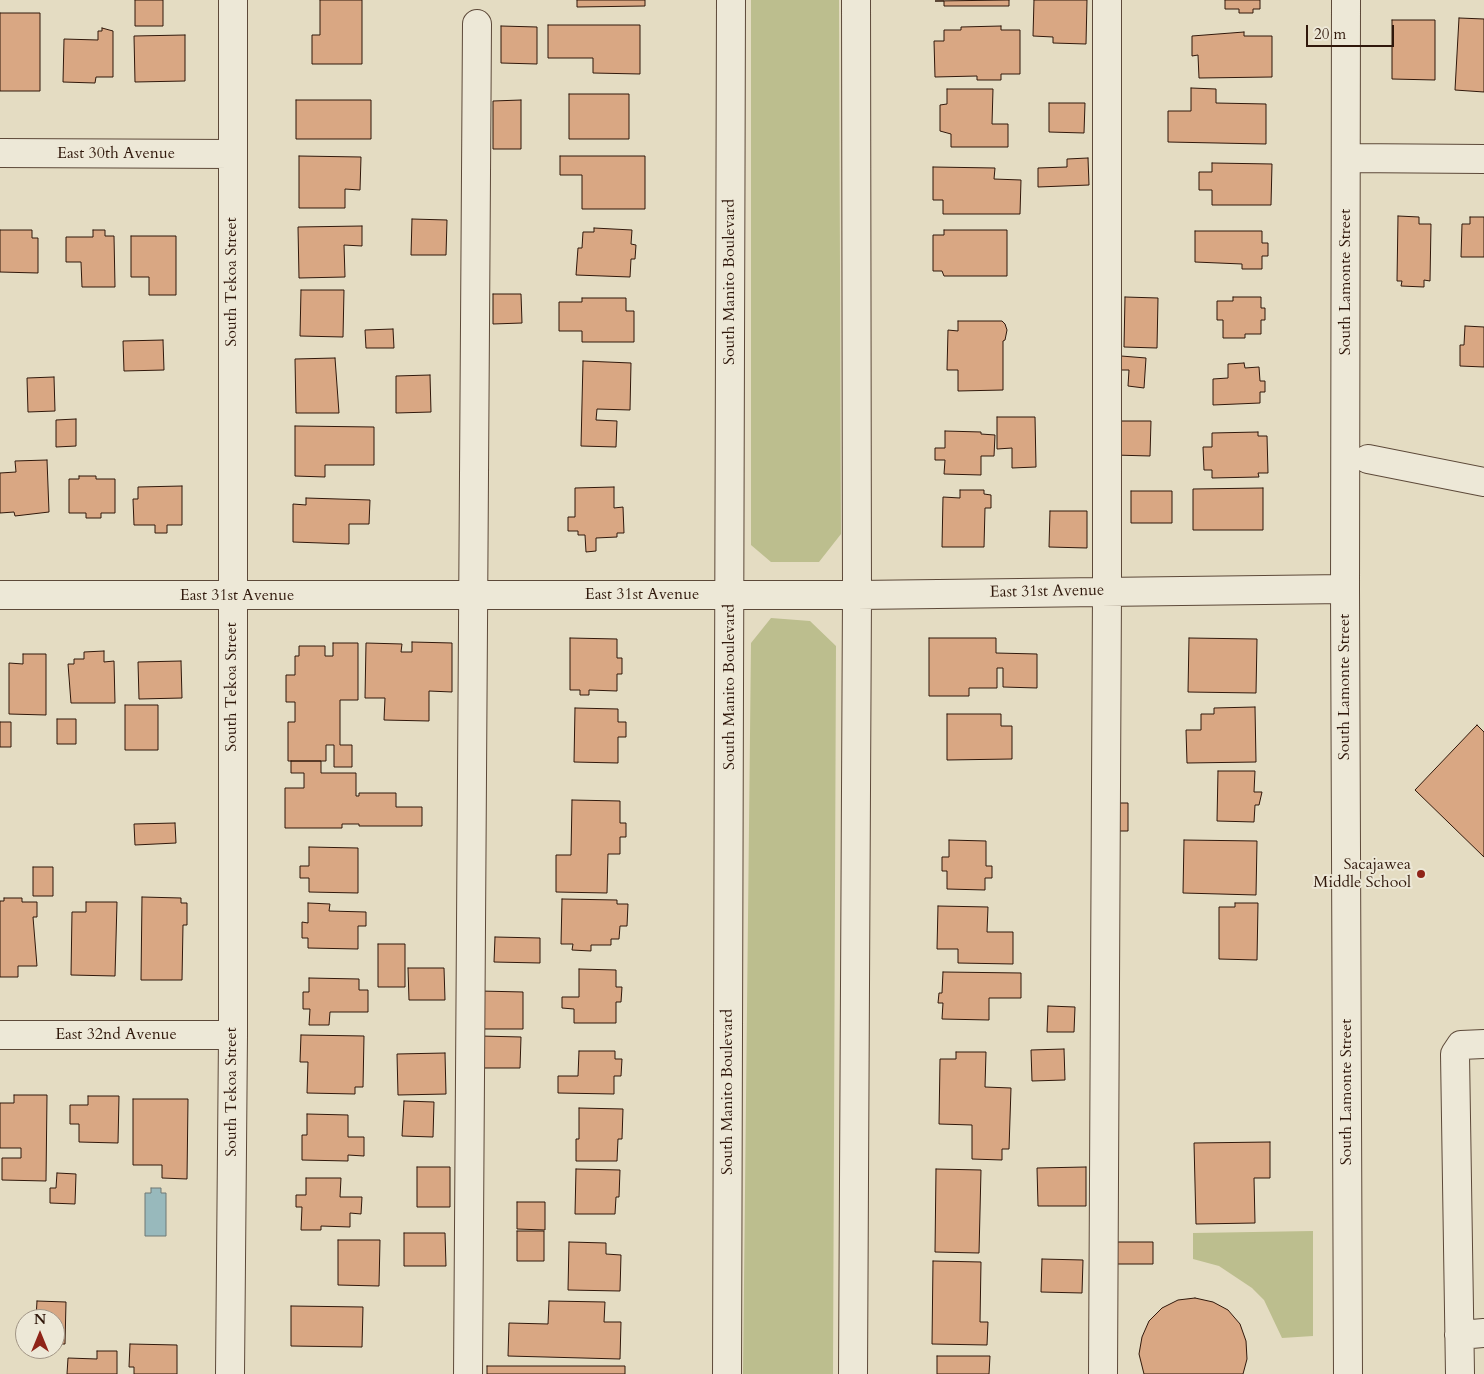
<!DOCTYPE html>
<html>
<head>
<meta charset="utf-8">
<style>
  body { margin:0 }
  #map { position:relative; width:1484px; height:1374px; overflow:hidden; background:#e4dcc2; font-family:Cardo,serif }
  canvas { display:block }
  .north { position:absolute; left:15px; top:1309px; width:50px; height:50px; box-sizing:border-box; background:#ede8d7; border:1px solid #a19585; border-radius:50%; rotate:0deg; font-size:14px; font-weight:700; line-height:20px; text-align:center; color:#30180b }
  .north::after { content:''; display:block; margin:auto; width:18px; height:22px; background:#8f2418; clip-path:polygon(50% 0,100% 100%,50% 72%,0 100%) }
  .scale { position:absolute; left:1306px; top:25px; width:88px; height:22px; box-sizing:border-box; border:2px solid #30180b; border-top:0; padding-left:6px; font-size:15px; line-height:18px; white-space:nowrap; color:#30180b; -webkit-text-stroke:4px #ede8d7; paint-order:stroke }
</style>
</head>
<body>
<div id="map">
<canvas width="1484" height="1374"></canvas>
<div class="north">N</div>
<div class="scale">20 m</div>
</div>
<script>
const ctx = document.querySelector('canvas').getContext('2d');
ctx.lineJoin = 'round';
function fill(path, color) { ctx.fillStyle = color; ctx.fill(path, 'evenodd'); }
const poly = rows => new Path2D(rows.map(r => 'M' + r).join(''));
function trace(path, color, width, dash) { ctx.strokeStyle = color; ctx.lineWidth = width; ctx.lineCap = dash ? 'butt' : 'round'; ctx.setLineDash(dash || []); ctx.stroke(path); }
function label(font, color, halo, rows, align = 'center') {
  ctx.font = font + ' Cardo,serif'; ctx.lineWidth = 4; ctx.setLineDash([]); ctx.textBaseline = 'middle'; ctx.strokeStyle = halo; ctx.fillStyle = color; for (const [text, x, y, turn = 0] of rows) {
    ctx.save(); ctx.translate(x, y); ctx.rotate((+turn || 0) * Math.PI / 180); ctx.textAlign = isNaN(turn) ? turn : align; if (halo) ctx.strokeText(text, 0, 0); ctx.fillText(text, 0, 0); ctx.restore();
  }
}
const green = poly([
  [751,0,839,0,841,534,819,562,771,562,751,545],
  [771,618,810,621,836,646,833,1374,743,1374,751,643],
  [1313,1231,1313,1336,1282,1338,1264,1300,1252,1288,1219,1266,1193,1259,1193,1233]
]);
const water = poly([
  [151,1188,161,1188,161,1193,166,1193,166,1236,145,1236,145,1193,151,1193,151,1188]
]);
const building = poly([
  [135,0,163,0,163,26,135,26,135,0],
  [320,0,362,0,362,64,312,64,312,35,320,35,320,0],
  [577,0,645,0,645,6,577,7,577,0],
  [1009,0,1009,6,944,6,944,1,935,1,1009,0],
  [1034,0,1087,0,1086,44,1053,43,1053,37,1033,36,1034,0],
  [1225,0,1260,0,1260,9,1253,9,1253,13,1239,13,1239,9,1225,9,1225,0],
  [0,13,40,13,40,91,0,91,0,13],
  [1459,18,1484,19,1484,92,1455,90,1459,18],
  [1392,20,1435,20,1435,80,1392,79,1392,20],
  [548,25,640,25,640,74,593,73,593,58,548,58,548,25],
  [501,26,537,27,537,64,501,63,501,26],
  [1001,26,1001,30,1020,30,1020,74,1001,74,1001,80,977,80,977,76,935,77,934,41,944,41,944,30,961,30,961,27,1001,26],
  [102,28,113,31,113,77,96,77,95,83,63,82,64,39,98,40,98,31,102,31,102,28],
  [1244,32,1244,36,1272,36,1272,77,1199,78,1198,55,1192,56,1192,36,1244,32],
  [185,35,185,81,135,82,134,36,185,35],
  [1191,88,1216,89,1216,103,1266,104,1266,144,1168,142,1168,111,1191,111,1191,88],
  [947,89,993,89,992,124,1008,124,1008,147,951,147,951,134,940,131,940,105,947,104,947,89],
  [569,94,629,94,629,139,569,139,569,94],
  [296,100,371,100,371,139,296,139,296,100],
  [521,100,521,149,493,149,493,101,521,100],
  [1049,103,1085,103,1084,133,1049,132,1049,103],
  [299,156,361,157,360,190,345,189,345,208,299,208,299,156],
  [560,156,645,156,645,209,582,209,582,175,560,175,560,156],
  [1088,158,1089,185,1038,187,1038,168,1067,167,1067,159,1088,158],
  [1212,163,1272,164,1271,205,1212,205,1212,190,1199,190,1199,172,1212,172,1212,163],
  [933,167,995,168,994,179,1021,180,1020,214,943,214,943,200,933,200,933,167],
  [1398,216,1419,217,1419,224,1431,224,1430,281,1424,280,1424,287,1401,286,1402,281,1397,281,1398,216],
  [1470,217,1484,217,1484,257,1461,257,1462,224,1470,224,1470,217],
  [412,219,447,220,446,255,411,255,412,219],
  [362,226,362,246,344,245,345,277,299,278,298,227,362,226],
  [594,228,632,230,631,244,636,245,635,259,631,259,630,277,576,275,578,248,582,248,583,232,594,232,594,228],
  [0,230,32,230,32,238,38,238,38,273,0,272,0,230],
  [93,230,105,230,105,236,114,236,115,287,82,287,81,262,66,262,66,237,93,237,93,230],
  [944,230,1007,230,1007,276,944,276,942,271,933,271,933,235,944,235,944,230],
  [1195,231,1262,231,1262,243,1268,243,1268,256,1262,256,1262,269,1242,269,1242,264,1195,262,1195,231],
  [131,236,176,236,176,295,149,295,149,277,131,277,131,236],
  [301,290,344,290,343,337,300,336,301,290],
  [493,294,521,294,522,323,493,324,493,294],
  [1125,297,1158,298,1157,348,1124,347,1125,297],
  [1233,297,1261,297,1261,308,1265,308,1265,320,1261,320,1261,334,1245,334,1245,338,1223,338,1223,320,1217,320,1217,301,1233,301,1233,297],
  [582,298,626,298,626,311,634,311,634,342,582,342,582,331,559,331,559,302,582,302,582,298],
  [958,321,1002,321,1005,324,1007,330,1005,340,1003,341,1003,390,958,391,958,370,947,370,948,330,958,331,958,321],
  [1465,326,1484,327,1484,367,1460,366,1460,345,1464,345,1465,326],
  [393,329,394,348,366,348,365,330,393,329],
  [163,340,164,370,124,371,123,341,163,340],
  [1121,356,1146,358,1144,388,1128,386,1129,370,1120,370,1121,356],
  [335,358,339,413,296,413,295,359,335,358],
  [583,361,631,363,630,410,597,409,596,420,617,421,616,447,581,446,583,361],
  [1244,363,1245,368,1259,367,1260,381,1265,381,1265,392,1260,392,1260,403,1213,405,1213,379,1228,378,1228,364,1244,363],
  [430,375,431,412,396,413,396,376,430,375],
  [54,377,55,411,28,412,27,378,54,377],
  [997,417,1035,417,1036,467,1012,468,1012,448,997,449,997,417],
  [76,419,76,446,56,447,56,420,76,419],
  [1114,421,1151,421,1150,456,1114,455,1114,421],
  [295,426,374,427,374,465,325,465,325,477,295,476,295,426],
  [945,431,981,432,981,434,995,435,994,456,981,456,981,475,944,474,945,460,935,460,935,448,945,448,945,431],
  [1258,432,1258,436,1267,436,1268,473,1258,473,1259,477,1212,478,1212,470,1204,470,1203,447,1212,447,1212,433,1258,432],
  [47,460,49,512,15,516,14,512,0,513,0,473,16,472,15,461,47,460],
  [79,476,96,476,96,479,115,479,115,513,101,513,101,518,86,518,86,513,69,513,69,479,79,479,79,476],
  [182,486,182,525,167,525,167,533,155,533,155,525,134,525,133,499,138,499,138,487,182,486],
  [614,487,614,508,623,507,624,533,617,533,617,537,596,538,596,551,586,552,585,535,578,535,578,531,568,531,568,517,575,517,575,488,614,487],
  [1263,488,1263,530,1193,530,1193,489,1263,488],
  [960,490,984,490,984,494,991,495,991,508,985,508,984,547,942,547,943,497,960,498,960,490],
  [1131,491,1172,491,1172,523,1131,523,1131,491],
  [306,498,370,500,369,524,349,524,349,544,293,542,293,504,306,505,306,498],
  [1050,511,1087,511,1087,548,1049,547,1050,511],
  [570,638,617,639,617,658,622,658,622,674,617,674,617,691,589,690,589,695,580,695,580,690,570,690,570,638],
  [929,638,996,638,996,653,1037,654,1037,688,1003,687,1003,668,997,668,997,688,969,688,969,696,929,696,929,638],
  [1189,638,1257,639,1256,693,1188,692,1189,638],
  [412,642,452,643,452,692,429,691,429,721,384,720,385,698,365,698,366,643,402,644,401,652,412,652,412,642],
  [333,643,358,643,358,700,340,700,340,745,352,745,352,767,334,767,334,745,326,745,326,761,288,761,288,722,295,722,295,702,286,702,286,675,295,675,295,656,299,656,299,646,325,646,325,656,333,656,333,643],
  [104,651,104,662,114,661,115,703,71,703,68,664,74,664,74,659,84,659,84,652,104,651],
  [23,654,46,654,46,715,9,714,9,663,23,664,23,654],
  [181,661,182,698,139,699,138,662,181,661],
  [125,705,158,705,158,750,125,750,125,705],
  [1255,707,1256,762,1187,763,1186,730,1201,730,1201,714,1214,714,1214,708,1255,707],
  [575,708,618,709,618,722,626,722,626,737,618,737,618,763,574,762,575,708],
  [947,714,1001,714,1001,726,1012,726,1012,759,947,760,947,714],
  [57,719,76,719,76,744,57,744,57,719],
  [0,722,11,722,11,747,0,747,0,722],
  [1477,725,1484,732,1484,857,1415,790,1477,725],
  [291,761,321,761,321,773,356,773,356,796,359,796,359,793,396,793,396,807,422,807,422,826,359,826,359,824,342,824,342,828,285,828,285,788,304,788,304,773,291,773,291,761],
  [1218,771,1255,771,1254,792,1262,792,1259,805,1255,805,1254,822,1217,821,1218,771],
  [572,800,620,801,620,823,626,823,626,837,620,837,620,854,608,854,607,893,556,892,556,855,571,855,572,800],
  [1109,803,1128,803,1128,831,1109,831,1109,803],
  [175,823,176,843,135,845,134,824,175,823],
  [949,840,986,841,986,866,992,866,992,878,985,878,985,890,947,889,947,871,942,871,942,857,949,857,949,840],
  [1184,840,1257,841,1256,895,1183,893,1184,840],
  [309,847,358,848,358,893,309,892,309,878,300,878,300,866,309,866,309,847],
  [33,867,53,867,53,896,33,896,33,867],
  [142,897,181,898,181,903,187,903,187,925,183,925,182,980,141,980,142,897],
  [4,898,22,898,22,902,37,902,37,917,33,917,37,966,18,966,18,977,0,977,0,901,4,901,4,898],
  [562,899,617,900,617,904,628,904,627,926,620,926,619,939,611,939,611,945,591,945,591,951,572,950,573,944,561,944,562,899],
  [86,902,117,902,115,976,71,975,72,912,86,912,86,902],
  [308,903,330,904,329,911,366,912,366,926,358,926,358,949,308,948,308,938,302,938,302,922,308,923,308,903],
  [1235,903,1258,903,1257,960,1219,959,1219,907,1235,907,1235,903],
  [938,906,988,907,987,932,1013,932,1013,964,958,963,958,949,937,949,938,906],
  [495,937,540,938,540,963,494,962,495,937],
  [378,944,405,944,405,987,378,987,378,944],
  [408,968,444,968,445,1000,409,1000,408,968],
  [579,969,616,970,616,987,622,987,621,1002,616,1002,616,1023,574,1023,574,1009,562,1008,562,997,579,997,579,969],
  [943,972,1021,973,1021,998,989,998,989,1020,942,1019,943,1003,938,1003,939,993,942,993,943,972],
  [309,978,359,979,359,990,368,990,368,1012,330,1012,329,1025,309,1025,310,1009,303,1009,303,992,309,992,309,978],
  [480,991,523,992,523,1029,479,1029,480,991],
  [1048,1006,1075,1007,1074,1032,1047,1032,1048,1006],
  [301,1035,364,1036,363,1087,355,1087,355,1094,307,1093,308,1062,300,1062,301,1035],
  [480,1036,521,1037,520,1068,479,1068,480,1036],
  [1064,1049,1065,1080,1032,1081,1031,1050,1064,1049],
  [579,1051,615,1051,615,1059,622,1059,621,1076,614,1076,614,1094,558,1093,558,1076,578,1076,579,1051],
  [956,1052,986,1052,985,1087,1011,1088,1009,1149,1002,1149,1002,1160,972,1159,972,1125,939,1124,940,1059,956,1059,956,1052],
  [445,1053,446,1094,398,1095,397,1054,445,1053],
  [14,1095,47,1095,46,1181,2,1180,2,1158,21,1158,21,1148,0,1148,0,1103,14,1103,14,1095],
  [88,1096,119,1096,118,1143,79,1142,79,1124,70,1124,70,1105,88,1105,88,1096],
  [133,1099,188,1099,187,1179,162,1178,162,1165,133,1165,133,1099],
  [404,1101,434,1102,433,1137,402,1136,404,1101],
  [579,1108,623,1109,622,1139,618,1139,617,1161,576,1161,576,1139,579,1139,579,1108],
  [307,1114,348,1115,348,1137,364,1137,364,1156,348,1155,348,1161,302,1160,302,1135,307,1135,307,1114],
  [1270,1142,1270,1178,1254,1178,1255,1223,1196,1224,1194,1143,1270,1142],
  [417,1167,450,1167,450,1207,417,1207,417,1167],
  [1086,1167,1086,1206,1038,1206,1037,1168,1086,1167],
  [576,1169,620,1170,619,1197,616,1197,615,1214,575,1214,576,1169],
  [936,1169,981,1170,979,1253,935,1252,936,1169],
  [57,1173,76,1174,75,1204,50,1203,50,1188,56,1188,57,1173],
  [306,1178,341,1178,340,1197,362,1197,361,1214,350,1213,350,1227,321,1226,321,1230,301,1230,302,1207,296,1207,296,1195,306,1195,306,1178],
  [517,1202,545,1202,545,1230,517,1229,517,1202],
  [517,1231,544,1231,544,1261,517,1261,517,1231],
  [404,1233,445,1233,446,1266,404,1266,404,1233],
  [338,1240,380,1240,379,1286,338,1285,338,1240],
  [569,1242,606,1243,606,1254,621,1255,620,1291,568,1290,569,1242],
  [1112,1242,1153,1242,1153,1264,1112,1264,1112,1242],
  [1042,1259,1083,1260,1082,1293,1041,1292,1042,1259],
  [933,1261,981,1262,980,1322,988,1322,987,1345,932,1344,933,1261],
  [1195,1298,1213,1302,1228,1310,1240,1324,1246,1341,1247,1359,1243,1374,1144,1374,1139,1354,1142,1337,1149,1321,1162,1308,1178,1300,1195,1298],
  [37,1301,66,1302,65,1344,55,1344,55,1319,36,1319,37,1301],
  [549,1301,605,1302,604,1322,621,1322,620,1359,508,1356,509,1323,548,1324,549,1301],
  [291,1306,363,1307,362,1347,291,1346,291,1306],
  [130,1344,177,1345,177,1374,134,1374,134,1367,129,1367,130,1344],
  [97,1351,117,1351,117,1374,67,1374,68,1358,97,1359,97,1351],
  [937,1356,990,1356,989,1374,937,1374,937,1356],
  [487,1366,625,1366,625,1374,487,1374,487,1366]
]);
const minor = poly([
  [1346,0,1345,589,1348,1374],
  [0,153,232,154],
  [1346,158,1484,159],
  [1368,459,1484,482],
  [0,595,857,595,1345,589],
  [0,1035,233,1035],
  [1459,1335,1484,1333],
  [230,1374,233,1035,233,0],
  [468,1374,477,24],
  [727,1374,731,0],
  [853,1374,857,595,856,0],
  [1103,1374,1107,591,1107,0],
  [1460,1374,1455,1054,1461,1045,1484,1044]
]);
const markers = [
  [1421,874,5,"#8f2418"]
];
const streetNames = [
  ["East 30th Avenue",116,154],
  ["South Tekoa Street",232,282,-90],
  ["South Manito Boulevard",730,282,-90],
  ["South Lamonte Street",1346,282,-90],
  ["East 31st Avenue",1047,592,-1],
  ["East 31st Avenue",642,595],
  ["East 31st Avenue",237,596],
  ["South Tekoa Street",232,687,-90],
  ["South Manito Boulevard",730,687,-90],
  ["South Lamonte Street",1345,687,-90],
  ["East 32nd Avenue",116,1035],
  ["South Tekoa Street",232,1092,-90],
  ["South Manito Boulevard",728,1092,-90],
  ["South Lamonte Street",1347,1092,-90]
];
const poiNames = [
  ["Sacajawea",1411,865],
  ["Middle School",1411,883]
];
fill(green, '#bcbe8e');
fill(water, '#98b9bc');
trace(water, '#6e7975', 1);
fill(building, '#d9a783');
trace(building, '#30180b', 1);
trace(minor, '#5d4939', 30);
trace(minor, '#ede8d7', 28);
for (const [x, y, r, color] of markers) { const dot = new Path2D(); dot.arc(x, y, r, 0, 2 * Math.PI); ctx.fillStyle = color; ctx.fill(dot); trace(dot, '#ede8d7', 2); }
label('16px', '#30180b', '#ede8d7', streetNames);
label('16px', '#30180b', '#ede8d7', poiNames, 'right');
</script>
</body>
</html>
